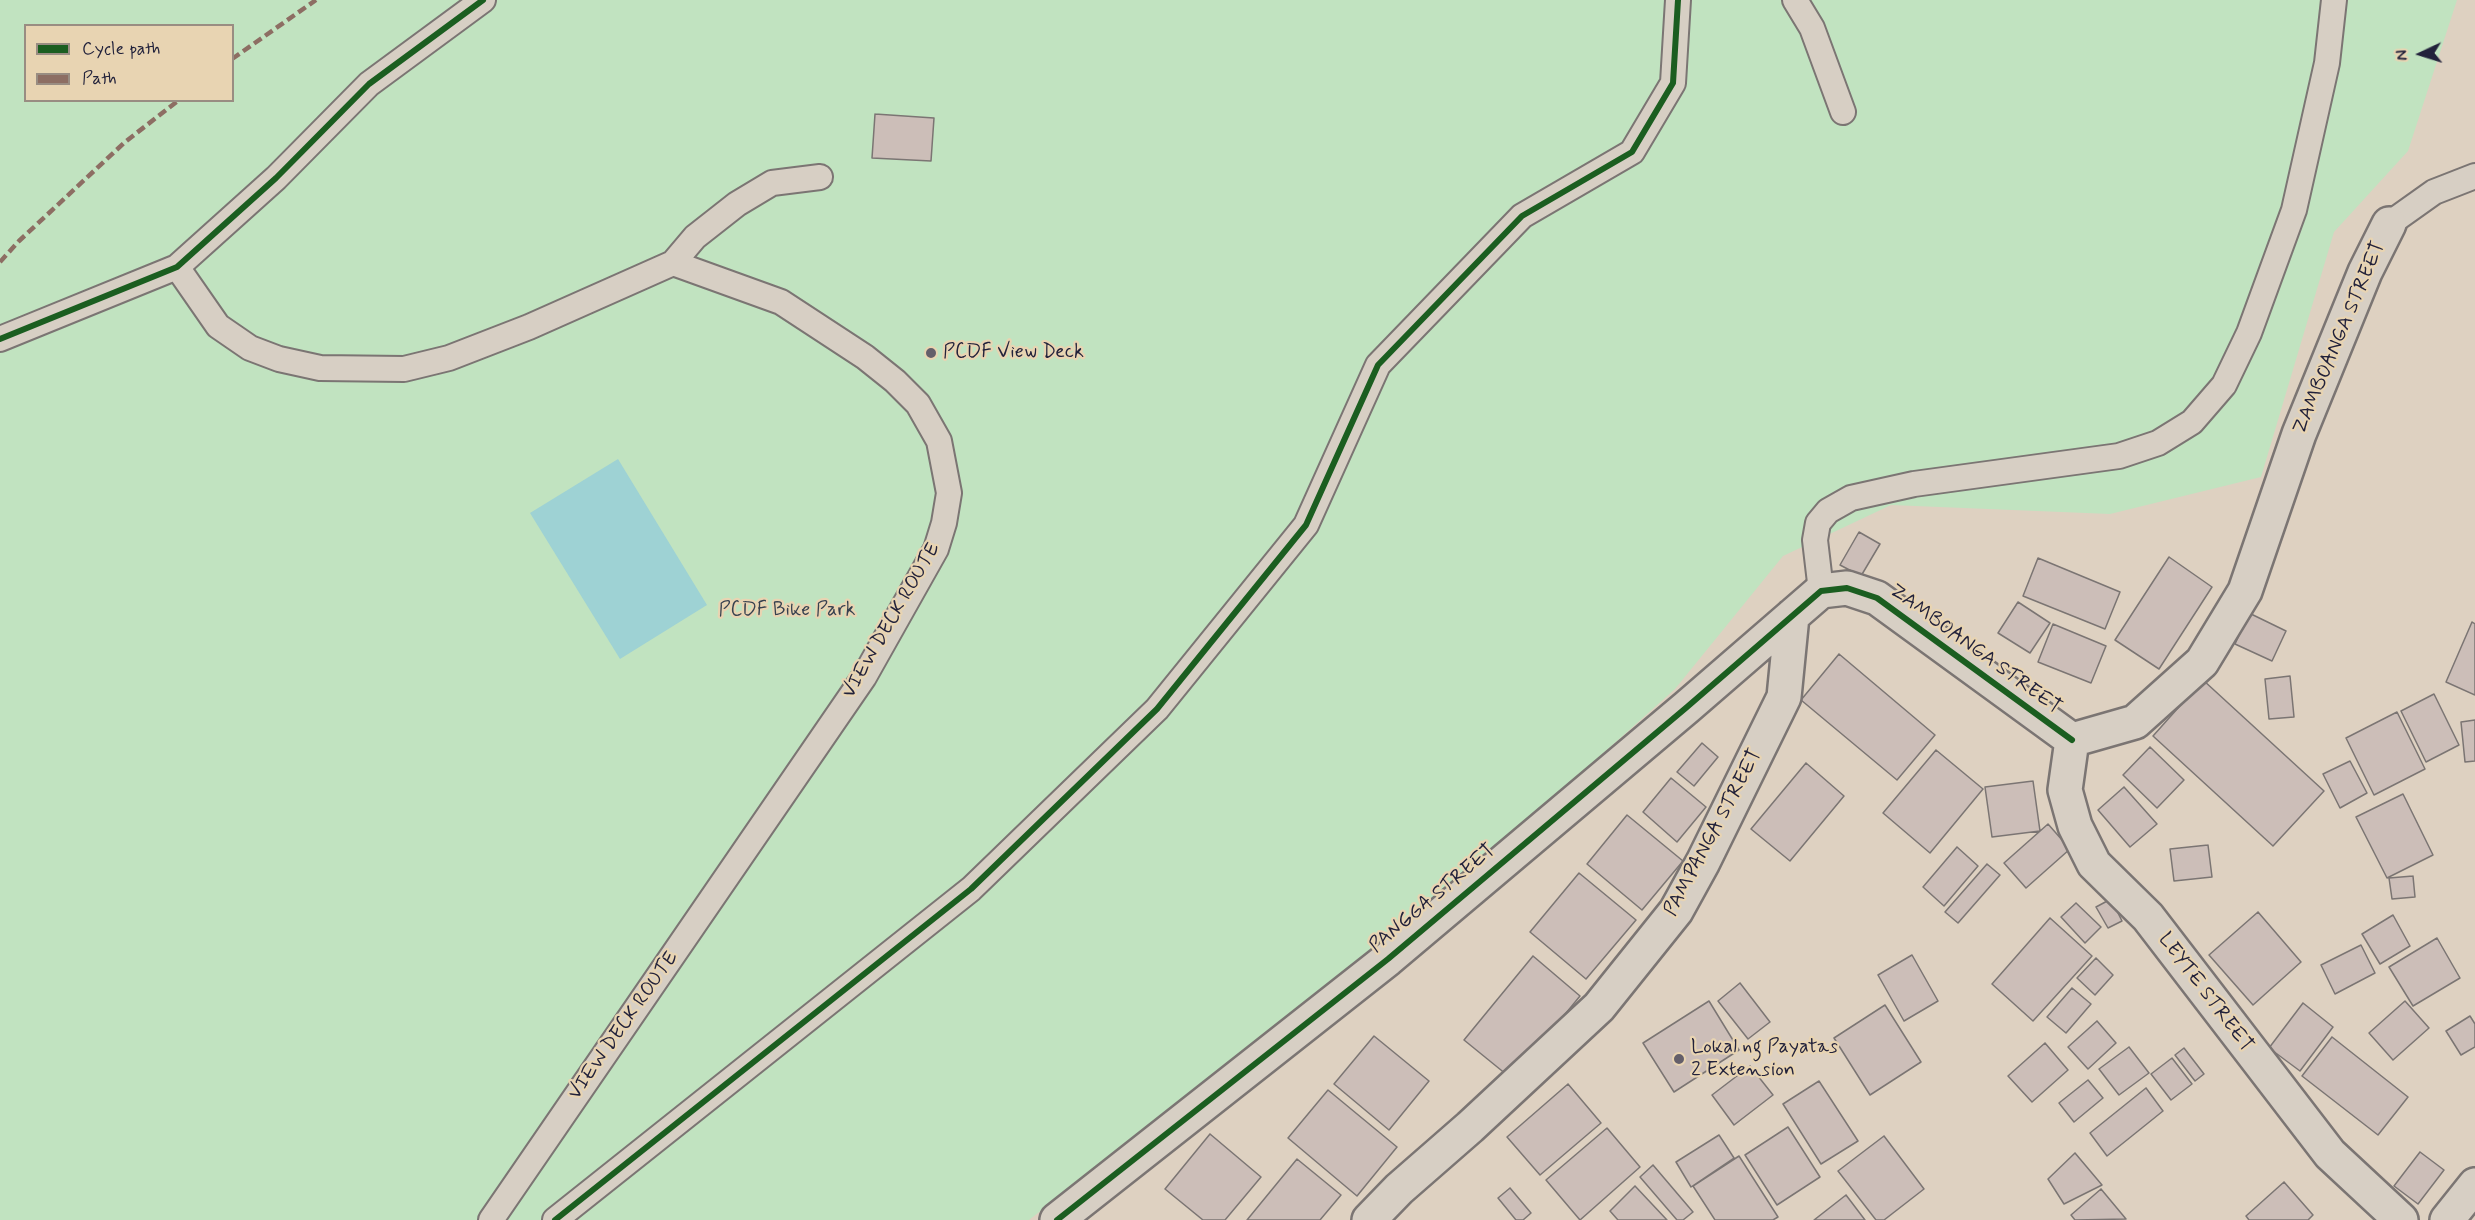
<!DOCTYPE html>
<html>
<head>
<meta charset="utf-8">
<style>
  body { margin:0 }
  #map { position:relative; width:2475px; height:1220px; overflow:hidden; background:#ded1c1; font-family:Mynerve,sans-serif }
  canvas { display:block }
  .legend { position:absolute; left:24px; top:24px; width:210px; height:78px; box-sizing:border-box; background:#e8d4b2; border:2px solid #998d82; margin:0; padding:8px 10px; list-style:none; font-size:18px; color:#22223b }
  .legend li { display:flex; align-items:center; gap:12px; height:30px }
  .legend b { width:30px; border:2px solid #998d82 }
  .north { position:absolute; left:2391px; top:24px; width:60px; height:60px; -webkit-text-stroke:4px #e8d4b2; paint-order:stroke; rotate:266deg; font-size:16px; font-weight:700; line-height:24px; text-align:center; color:#22223b }
  .north::after { content:''; display:block; margin:auto; width:21px; height:27px; background:#22223b; clip-path:polygon(50% 0,100% 100%,50% 72%,0 100%) }
</style>
</head>
<body>
<div id="map">
<canvas width="2475" height="1220"></canvas>
<ul class="legend">
<li><b style="height:8px;background:#1b5e20"></b>Cycle path</li>
<li><b style="height:8px;background:#8d6e63"></b>Path</li>
</ul>
<div class="north">N</div>
</div>
<script>
const ctx = document.querySelector('canvas').getContext('2d');
ctx.lineJoin = 'round';
function fill(path, color) { ctx.fillStyle = color; ctx.fill(path, 'evenodd'); }
const poly = rows => new Path2D(rows.map(r => 'M' + r).join(''));
function trace(path, color, width, dash) { ctx.strokeStyle = color; ctx.lineWidth = width; ctx.lineCap = dash ? 'butt' : 'round'; ctx.setLineDash(dash || []); ctx.stroke(path); }
function label(font, color, halo, rows, align = 'center') {
  ctx.font = font + ' Mynerve,sans-serif'; ctx.lineWidth = 4.5; ctx.setLineDash([]); ctx.textBaseline = 'middle'; ctx.strokeStyle = halo; ctx.fillStyle = color; for (const [text, x, y, turn = 0] of rows) {
    ctx.save(); ctx.translate(x, y); ctx.rotate((+turn || 0) * Math.PI / 180); ctx.textAlign = isNaN(turn) ? turn : align; if (halo) ctx.strokeText(text, 0, 0); ctx.fillText(text, 0, 0); ctx.restore();
  }
}
const green = poly([
  [0,0,2457,0,2408,151,2334,232,2261,477,2110,514,1891,505,1783,556,1675,689,1445,895,1029,1220,0,1220],
  [26,26,232,26,232,100,26,100]
]);
const water = poly([
  [618,459,707,605,620,659,530,513]
]);
const building = poly([
  [875,114,934,118,931,161,872,158,875,114],
  [1859,532,1880,544,1861,576,1840,565,1859,532],
  [2169,557,2212,587,2159,669,2115,640,2169,557],
  [2038,558,2120,592,2105,629,2023,596,2038,558],
  [2018,602,2050,623,2030,653,1998,633,2018,602],
  [2249,613,2286,631,2272,661,2235,644,2249,613],
  [2472,622,2475,624,2475,695,2446,682,2472,622],
  [2053,624,2106,646,2091,683,2038,662,2053,624],
  [1839,654,1935,735,1897,780,1801,700,1839,654],
  [2290,676,2294,717,2269,719,2265,679,2290,676],
  [2203,680,2324,791,2273,846,2153,736,2203,680],
  [2434,694,2459,745,2426,762,2401,711,2434,694],
  [2397,712,2425,769,2374,795,2346,738,2397,712],
  [2475,720,2475,761,2465,762,2461,722,2475,720],
  [1702,743,1718,757,1694,786,1677,772,1702,743],
  [2150,747,2184,780,2157,808,2123,775,2150,747],
  [1936,750,1983,789,1930,853,1883,813,1936,750],
  [2350,761,2367,793,2340,808,2323,774,2350,761],
  [1806,763,1844,796,1790,861,1751,829,1806,763],
  [1671,778,1706,807,1677,842,1643,812,1671,778],
  [2033,781,2040,831,1992,837,1985,787,2033,781],
  [2124,787,2157,824,2130,847,2098,810,2124,787],
  [2403,794,2433,855,2387,878,2356,817,2403,794],
  [1627,815,1683,861,1642,910,1587,864,1627,815],
  [2048,824,2070,849,2026,888,2004,863,2048,824],
  [2208,845,2212,877,2174,881,2170,849,2208,845],
  [1957,847,1978,866,1944,906,1923,887,1957,847],
  [1987,864,2000,875,1958,923,1945,912,1987,864],
  [1579,873,1636,920,1586,979,1530,932,1579,873],
  [2413,876,2415,897,2392,899,2389,878,2413,876],
  [2111,899,2122,921,2108,928,2096,907,2111,899],
  [2076,903,2101,927,2085,943,2061,917,2076,903],
  [2258,912,2301,962,2253,1005,2209,955,2258,912],
  [2393,915,2410,946,2380,964,2362,934,2393,915],
  [2050,918,2092,956,2033,1021,1992,984,2050,918],
  [2437,938,2460,978,2413,1006,2389,967,2437,938],
  [2361,945,2375,973,2335,994,2321,965,2361,945],
  [1912,955,1938,1001,1904,1021,1878,975,1912,955],
  [1533,956,1580,996,1512,1079,1464,1040,1533,956],
  [2096,958,2113,975,2095,995,2077,978,2096,958],
  [1740,983,1770,1022,1748,1039,1718,1001,1740,983],
  [2072,988,2091,1004,2066,1033,2047,1017,2072,988],
  [1709,1001,1739,1050,1674,1092,1643,1043,1709,1001],
  [2405,1001,2429,1028,2393,1060,2369,1033,2405,1001],
  [2303,1003,2333,1027,2300,1071,2269,1048,2303,1003],
  [1885,1005,1921,1062,1870,1095,1834,1038,1885,1005],
  [2470,1016,2475,1024,2475,1047,2461,1055,2446,1031,2470,1016],
  [2097,1021,2116,1043,2088,1069,2068,1047,2097,1021],
  [1374,1036,1429,1081,1389,1130,1334,1084,1374,1036],
  [2332,1037,2408,1097,2378,1135,2302,1076,2332,1037],
  [2045,1043,2068,1070,2032,1102,2008,1076,2045,1043],
  [2129,1047,2149,1073,2119,1095,2099,1069,2129,1047],
  [2184,1048,2204,1074,2195,1081,2175,1055,2184,1048],
  [2172,1058,2192,1084,2171,1100,2151,1074,2172,1058],
  [1750,1066,1773,1095,1734,1125,1712,1095,1750,1066],
  [2088,1080,2103,1098,2074,1122,2059,1103,2088,1080],
  [1819,1081,1858,1141,1821,1164,1783,1104,1819,1081],
  [1568,1084,1601,1123,1540,1175,1507,1137,1568,1084],
  [2146,1088,2163,1111,2107,1156,2090,1133,2146,1088],
  [1328,1090,1397,1147,1357,1196,1288,1138,1328,1090],
  [1788,1127,1820,1177,1777,1205,1745,1155,1788,1127],
  [1607,1128,1640,1167,1580,1220,1546,1180,1607,1128],
  [1210,1134,1261,1177,1225,1220,1203,1220,1165,1189,1210,1134],
  [1719,1135,1734,1158,1691,1187,1676,1162,1719,1135],
  [1884,1136,1924,1189,1884,1220,1876,1220,1838,1171,1884,1136],
  [2420,1152,2444,1170,2418,1204,2394,1186,2420,1152],
  [2075,1153,2102,1185,2064,1204,2048,1179,2075,1153],
  [1739,1156,1778,1217,1773,1220,1715,1220,1693,1186,1739,1156],
  [1297,1159,1341,1195,1320,1220,1247,1220,1297,1159],
  [1653,1165,1693,1212,1683,1220,1677,1220,1640,1177,1653,1165],
  [2284,1182,2313,1215,2308,1220,2249,1220,2246,1216,2284,1182],
  [1635,1186,1667,1220,1618,1220,1610,1211,1635,1186],
  [1510,1188,1531,1213,1523,1220,1516,1220,1498,1198,1510,1188],
  [2101,1189,2126,1219,2075,1220,2071,1215,2101,1189],
  [1846,1195,1865,1220,1814,1220,1846,1195]
]);
const lane = poly([
  [1795,0,1812,28,1843,112],
  [2389,224,2434,192,2475,176],
  [673,263,695,237,737,204,772,183,820,177],
  [177,267,218,326,250,348,279,359,320,368,404,369,449,358,529,327,673,263,781,302,865,357,895,381,918,404,939,441,949,493,944,523,936,549,864,677,491,1220],
  [0,339,177,267,276,178,369,84,483,0],
  [1821,591,1815,540,1818,523,1828,511,1851,498,1914,484,2119,456,2158,443,2192,422,2224,385,2249,333,2294,210,2327,63,2334,0],
  [555,1220,971,889,1157,709,1306,525,1378,365,1522,216,1632,152,1673,83,1678,0]
]);
const street = poly([
  [2072,740,2135,722,2202,662,2245,591,2299,434,2365,272,2389,224],
  [2072,740,2065,790,2075,826,2094,864,2148,917,2330,1154,2401,1220],
  [1057,1220,1388,959,1687,707,1821,591,1847,588,1877,598,2072,740],
  [1369,1220,1399,1189,1470,1127,1599,1007,1676,911,1703,862,1784,697,1792,616],
  [2447,1220,2475,1185]
]);
const quiet = poly([
  [232,59,316,0],
  [0,262,19,241,125,142,179,100]
]);
const cycleway = poly([
  [0,339,177,267,276,178,369,84,483,0],
  [555,1220,971,889,1157,709,1306,525,1378,365,1522,216,1632,152,1673,83,1678,0],
  [1057,1220,1388,959,1687,707,1821,591,1847,588,1877,598,2072,740]
]);
const markers = [
  [931,353,6,"#645f6a"],
  [1679,1059,6,"#645f6a"]
];
const streetNames = [
  ["ZAMBOANGA STREET",2340,338,-67],
  ["VIEW DECK ROUTE",892,621,-60],
  ["ZAMBOANGA STREET",1975,650,36],
  ["PAMPANGA STREET",1714,833,-62],
  ["PANGGA STREET",1433,899,-40],
  ["LEYTE STREET",2205,993,53],
  ["VIEW DECK ROUTE",624,1026,-55]
];
const poiNames = [
  ["PCDF View Deck",943,353],
  ["Lokal ng Payatas",1691,1048],
  ["2 Extension",1691,1071]
];
const parkNames = [
  ["PCDF Bike Park",787,611]
];
fill(green, '#c1e3c0');
fill(water, '#9ed2d4');
fill(building, '#ccbeb8');
trace(building, '#7b7573', 1.5);
trace(lane, '#7b7573', 28);
trace(street, '#7b7573', 38);
trace(lane, '#d7cfc4', 24);
trace(street, '#d7cfc4', 33);
trace(quiet, '#8d6e63', 4.5, [9, 4.5]);
trace(cycleway, '#1b5e20', 6);
for (const [x, y, r, color] of markers) { const dot = new Path2D(); dot.arc(x, y, r, 0, 2 * Math.PI); ctx.fillStyle = color; ctx.fill(dot); trace(dot, '#e8d4b2', 2); }
label('20px', '#22223b', '#e8d4b2', streetNames);
label('20px', '#22223b', '#e8d4b2', poiNames, 'left');
label('20px', '#36414f', '#e8d4b2', parkNames);
</script>
</body>
</html>
